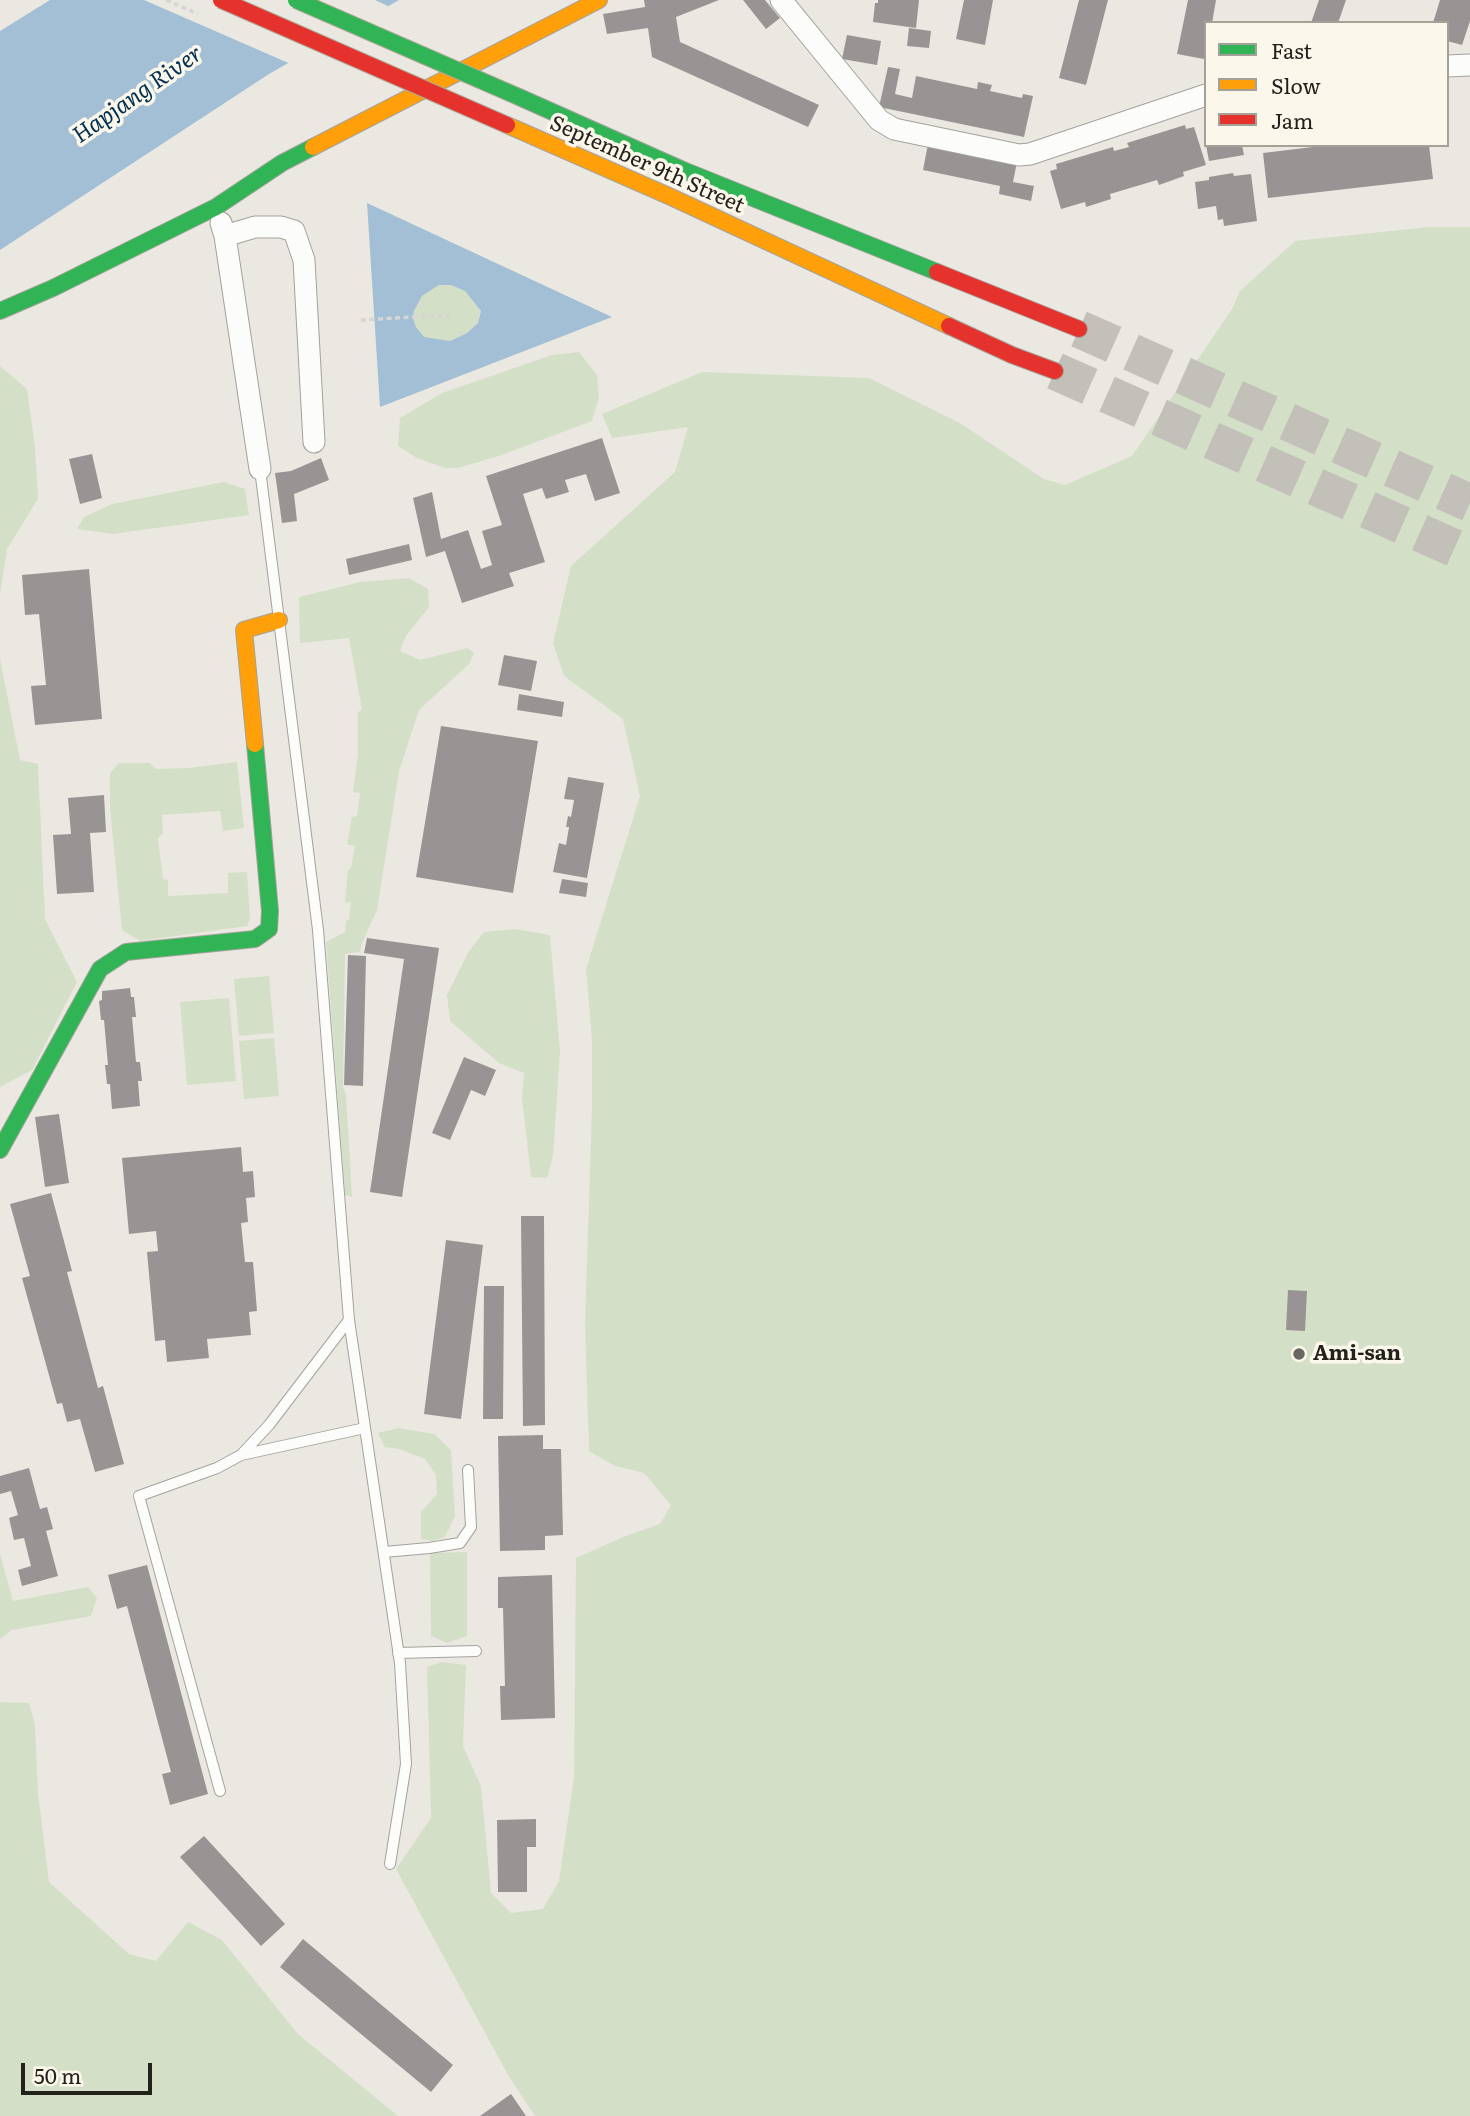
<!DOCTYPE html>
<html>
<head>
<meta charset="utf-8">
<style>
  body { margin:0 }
  #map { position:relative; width:1470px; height:2116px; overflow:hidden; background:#ebe8e1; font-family:Literata,serif }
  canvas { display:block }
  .legend { position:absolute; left:1204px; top:21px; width:245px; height:126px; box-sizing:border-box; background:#fcf7eb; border:2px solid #a5a198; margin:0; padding:9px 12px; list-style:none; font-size:21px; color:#22211c }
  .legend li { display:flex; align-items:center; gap:14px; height:35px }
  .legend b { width:35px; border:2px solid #a5a198 }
  .scale { position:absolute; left:21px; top:2063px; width:131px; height:32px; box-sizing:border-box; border:4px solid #22211c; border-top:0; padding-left:9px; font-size:21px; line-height:24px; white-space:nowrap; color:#22211c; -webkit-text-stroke:5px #fcf7eb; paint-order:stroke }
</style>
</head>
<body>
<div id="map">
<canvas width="1470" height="2116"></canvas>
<ul class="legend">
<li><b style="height:9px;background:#30b455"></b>Fast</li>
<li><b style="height:9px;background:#ff9f0a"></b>Slow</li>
<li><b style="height:9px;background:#e5322d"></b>Jam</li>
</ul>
<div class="scale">50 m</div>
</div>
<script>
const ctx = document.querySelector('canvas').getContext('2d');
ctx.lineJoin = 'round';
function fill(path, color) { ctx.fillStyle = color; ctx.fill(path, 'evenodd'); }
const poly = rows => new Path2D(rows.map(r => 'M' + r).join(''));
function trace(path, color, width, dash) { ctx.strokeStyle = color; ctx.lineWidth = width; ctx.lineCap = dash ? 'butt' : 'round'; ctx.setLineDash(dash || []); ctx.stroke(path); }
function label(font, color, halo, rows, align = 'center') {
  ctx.font = font + ' Literata,serif'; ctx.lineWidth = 7; ctx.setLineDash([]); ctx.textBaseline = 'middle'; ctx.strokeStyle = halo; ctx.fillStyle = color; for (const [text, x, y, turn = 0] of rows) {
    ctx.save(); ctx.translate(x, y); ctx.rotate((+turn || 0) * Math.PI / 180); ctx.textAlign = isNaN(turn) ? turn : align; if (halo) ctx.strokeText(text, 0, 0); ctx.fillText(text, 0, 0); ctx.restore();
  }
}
const green = poly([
  [1429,227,1470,227,1470,2116,535,2116,508,2075,396,1869,431,1818,427,1667,441,1662,466,1665,463,1746,481,1786,491,1893,511,1913,543,1909,559,1881,574,1777,576,1558,623,1537,660,1524,671,1505,644,1473,615,1466,589,1451,585,1324,592,1106,592,1041,586,969,640,796,623,719,564,676,553,643,571,566,675,472,688,427,612,438,602,414,702,372,869,378,960,423,1044,479,1065,485,1132,456,1232,309,1240,291,1295,241],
  [439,285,451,285,465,291,481,311,478,323,467,333,450,341,424,338,416,327,413,318,414,311,422,296],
  [579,352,597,375,599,398,592,421,499,456,458,468,445,468,417,458,398,446,400,418,442,393,552,355],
  [0,366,27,389,35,447,38,499,7,549,0,595],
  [224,482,245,489,249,515,113,534,77,529,84,517,112,504],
  [409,578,428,589,429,607,406,636,400,651,420,660,468,648,474,653,469,664,419,710,399,771,377,910,362,943,360,952,345,954,343,1087,346,1094,352,1197,345,1195,326,942,345,932,346,921,349,920,351,902,345,903,348,870,351,868,355,846,347,844,352,817,357,816,360,793,353,792,358,754,358,712,362,710,349,638,300,643,299,597,360,582],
  [0,659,20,760,38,764,45,919,77,982,32,1070,0,1087],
  [237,762,244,828,223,831,220,811,162,815,163,834,158,838,163,879,168,880,168,896,228,893,228,873,247,872,250,919,247,926,140,941,122,930,110,808,110,773,119,763,150,763,156,769,188,768],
  [515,929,550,935,560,1052,553,1156,547,1178,531,1177,522,1097,524,1073,499,1063,450,1021,447,995,469,951,484,932],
  [269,976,274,1033,239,1036,234,979],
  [229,998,236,1081,187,1085,180,1002],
  [274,1038,279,1096,244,1099,239,1041],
  [398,1428,434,1434,451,1450,455,1516,445,1537,432,1541,421,1539,421,1512,437,1494,436,1475,425,1459,399,1449,385,1447,378,1433],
  [467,1552,467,1636,447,1643,431,1636,430,1553],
  [0,1554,13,1601,88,1587,97,1598,91,1616,12,1630,0,1639],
  [0,1702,29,1703,35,1725,38,1793,49,1882,129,1954,156,1961,188,1922,222,1940,298,2034,398,2116,0,2116]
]);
const water = poly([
  [50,0,399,0,269,74,0,250,0,31],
  [367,203,612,317,380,407],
  [439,285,451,285,465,291,481,311,478,323,467,333,450,341,424,337,416,327,413,318,414,311,422,296]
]);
const pier = poly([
  [144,0,375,0,392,8,293,65]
]);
const building = poly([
  [644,0,719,0,676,17,680,42,819,105,808,127,652,57,648,28,607,34,603,14,645,7],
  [743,0,765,0,780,18,766,29],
  [878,0,919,0,916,28,873,22,875,3,878,3],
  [964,0,993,0,985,45,956,39],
  [1079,0,1108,0,1086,85,1059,78],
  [1188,0,1216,0,1212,23,1206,23,1204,59,1177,54],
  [1319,0,1346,0,1338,23,1311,23],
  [1440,0,1470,0,1470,21,1462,45,1447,41,1447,23,1433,23],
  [909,28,931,31,929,48,907,46],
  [847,35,881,41,877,65,842,59],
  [888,67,900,69,895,94,912,98,916,76,977,89,978,82,992,85,990,91,1022,98,1023,94,1033,96,1024,137,879,107],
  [1185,125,1186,129,1194,127,1206,165,1183,172,1184,176,1159,185,1157,180,1110,194,1111,199,1086,207,1085,202,1061,209,1050,171,1057,169,1056,164,1113,147,1114,151,1129,147,1127,143],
  [928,144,1017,162,1013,182,1034,186,1031,201,999,194,1000,186,923,170],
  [1206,145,1242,145,1244,155,1209,161],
  [1329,145,1429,145,1433,179,1268,198,1263,153],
  [1233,173,1234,176,1251,174,1257,221,1224,226,1223,219,1218,220,1216,206,1198,209,1195,182,1209,180,1209,177],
  [602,438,620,493,595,501,586,474,565,480,569,492,546,499,542,488,523,494,545,562,509,573,514,586,462,603,445,551,426,557,413,498,432,492,441,539,468,530,481,569,492,565,482,531,502,525,486,476],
  [92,454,102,498,80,504,69,459],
  [321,458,329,480,294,494,297,521,282,523,275,473,291,471],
  [409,544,412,560,349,575,346,559],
  [89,569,102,719,35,725,31,686,46,685,39,614,25,615,22,575],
  [504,655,537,661,531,691,498,685],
  [519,694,564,702,562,717,517,710],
  [441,726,538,741,513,893,416,877],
  [568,777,604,783,587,878,553,872,559,843,566,845,569,827,566,827,568,816,571,817,574,800,564,799],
  [104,795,106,832,90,833,94,892,57,894,53,835,71,834,68,798],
  [562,879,588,883,586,897,559,893],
  [367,938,439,948,402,1197,370,1192,404,959,364,953],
  [348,955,366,956,363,1086,344,1085],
  [130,988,131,997,134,997,136,1017,132,1017,136,1062,140,1062,142,1081,138,1081,140,1106,112,1109,110,1084,107,1084,105,1065,108,1065,104,1020,101,1020,99,1001,102,1000,102,991],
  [464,1057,496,1070,485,1096,471,1090,450,1140,432,1133],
  [59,1114,69,1183,45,1187,35,1117],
  [241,1147,243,1172,253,1171,255,1197,246,1198,248,1222,241,1223,245,1262,253,1262,257,1311,249,1312,251,1335,207,1339,209,1358,167,1362,165,1340,155,1341,147,1252,158,1251,156,1231,129,1234,122,1158],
  [51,1193,72,1271,67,1272,98,1388,103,1386,124,1464,95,1472,80,1419,67,1422,62,1403,57,1404,22,1278,30,1276,10,1204],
  [521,1216,544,1216,545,1425,523,1426],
  [446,1240,483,1245,461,1419,424,1414],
  [484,1286,504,1286,503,1419,483,1419],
  [1288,1290,1307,1291,1305,1331,1286,1330],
  [543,1435,543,1449,561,1449,563,1535,545,1536,545,1550,500,1551,498,1436],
  [29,1468,40,1509,47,1507,53,1529,46,1531,58,1576,22,1586,18,1570,31,1566,24,1538,14,1540,9,1518,18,1515,11,1491,0,1494,0,1476],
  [147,1565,208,1794,170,1805,162,1774,171,1772,127,1606,117,1609,108,1575],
  [552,1575,555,1718,501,1720,500,1686,505,1686,503,1608,498,1608,498,1577],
  [536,1819,536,1847,527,1847,527,1892,498,1892,497,1820],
  [204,1836,285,1924,261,1946,180,1857],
  [303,1939,453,2065,431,2092,280,1967],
  [511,2094,526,2116,480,2116]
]);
const highwayTunnel = poly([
  [1079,329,1470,503],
  [1055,371,1470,555]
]);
const path = poly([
  [361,320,450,315]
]);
const lane = poly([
  [260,469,318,930,349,1320,400,1663,406,1764,390,1864],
  [241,1455,365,1428],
  [384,1552,429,1548,460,1543,471,1527,468,1470],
  [398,1653,476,1651],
  [220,1791,139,1496,217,1468,241,1455,269,1425,349,1320]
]);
const street = poly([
  [781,0,879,120,894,129,1019,155,1030,154,1206,95],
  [1447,66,1470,65],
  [221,223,225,236,260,469],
  [225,236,255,227,281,227,294,231,304,260,314,442]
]);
const fast = poly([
  [519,97,683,170,937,272],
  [0,311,53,288,216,207,282,163,313,147],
  [0,1150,100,969,126,952,255,939,269,929,270,911,255,744]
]);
const slow = poly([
  [507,125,671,197,949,326],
  [313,147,599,0],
  [255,744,244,630,279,620]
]);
const jam = poly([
  [937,272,1079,329],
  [949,326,1012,355,1055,371]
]);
const pathBridge = poly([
  [166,0,198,14]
]);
const fastBridge = poly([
  [296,0,519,97]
]);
const jamBridge = poly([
  [221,0,507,125]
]);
const markers = [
  [1299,1354,7,"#686761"]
];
const streetNames = [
  ["September 9th Street",647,165,24]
];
const poiNames = [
  ["Ami-san",1313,1354]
];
const waterNames = [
  ["Hapjang River",138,95,-35]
];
fill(green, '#d4dfc8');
fill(water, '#a3bfd5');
fill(pier, '#ebe8e1');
fill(building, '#989493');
trace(highwayTunnel, '#c3c0ba', 38, [38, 19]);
trace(lane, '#a4a29c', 12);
trace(street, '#a4a29c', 23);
trace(fast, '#a4a29c', 18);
trace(slow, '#a4a29c', 18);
trace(jam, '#a4a29c', 18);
trace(path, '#d6d5d3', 3.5, [5, 3.5]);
trace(lane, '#fcfcfa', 10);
trace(street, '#fcfcfa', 21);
trace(fast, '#30b455', 16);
trace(slow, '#ff9f0a', 16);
trace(jam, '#e5322d', 16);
trace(fastBridge, '#ada896', 18, []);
trace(jamBridge, '#ada896', 18, []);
trace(pathBridge, '#d6d5d3', 3.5, [5, 3.5]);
trace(fastBridge, '#30b455', 16);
trace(jamBridge, '#e5322d', 16);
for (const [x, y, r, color] of markers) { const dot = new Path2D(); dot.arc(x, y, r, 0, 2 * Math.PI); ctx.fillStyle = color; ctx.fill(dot); trace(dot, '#fcf7eb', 2.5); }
label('21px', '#22211c', '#fcf7eb', streetNames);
label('bold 21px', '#22211c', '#fcf7eb', poiNames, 'left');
label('italic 23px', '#003153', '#fcf7eb', waterNames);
</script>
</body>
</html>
